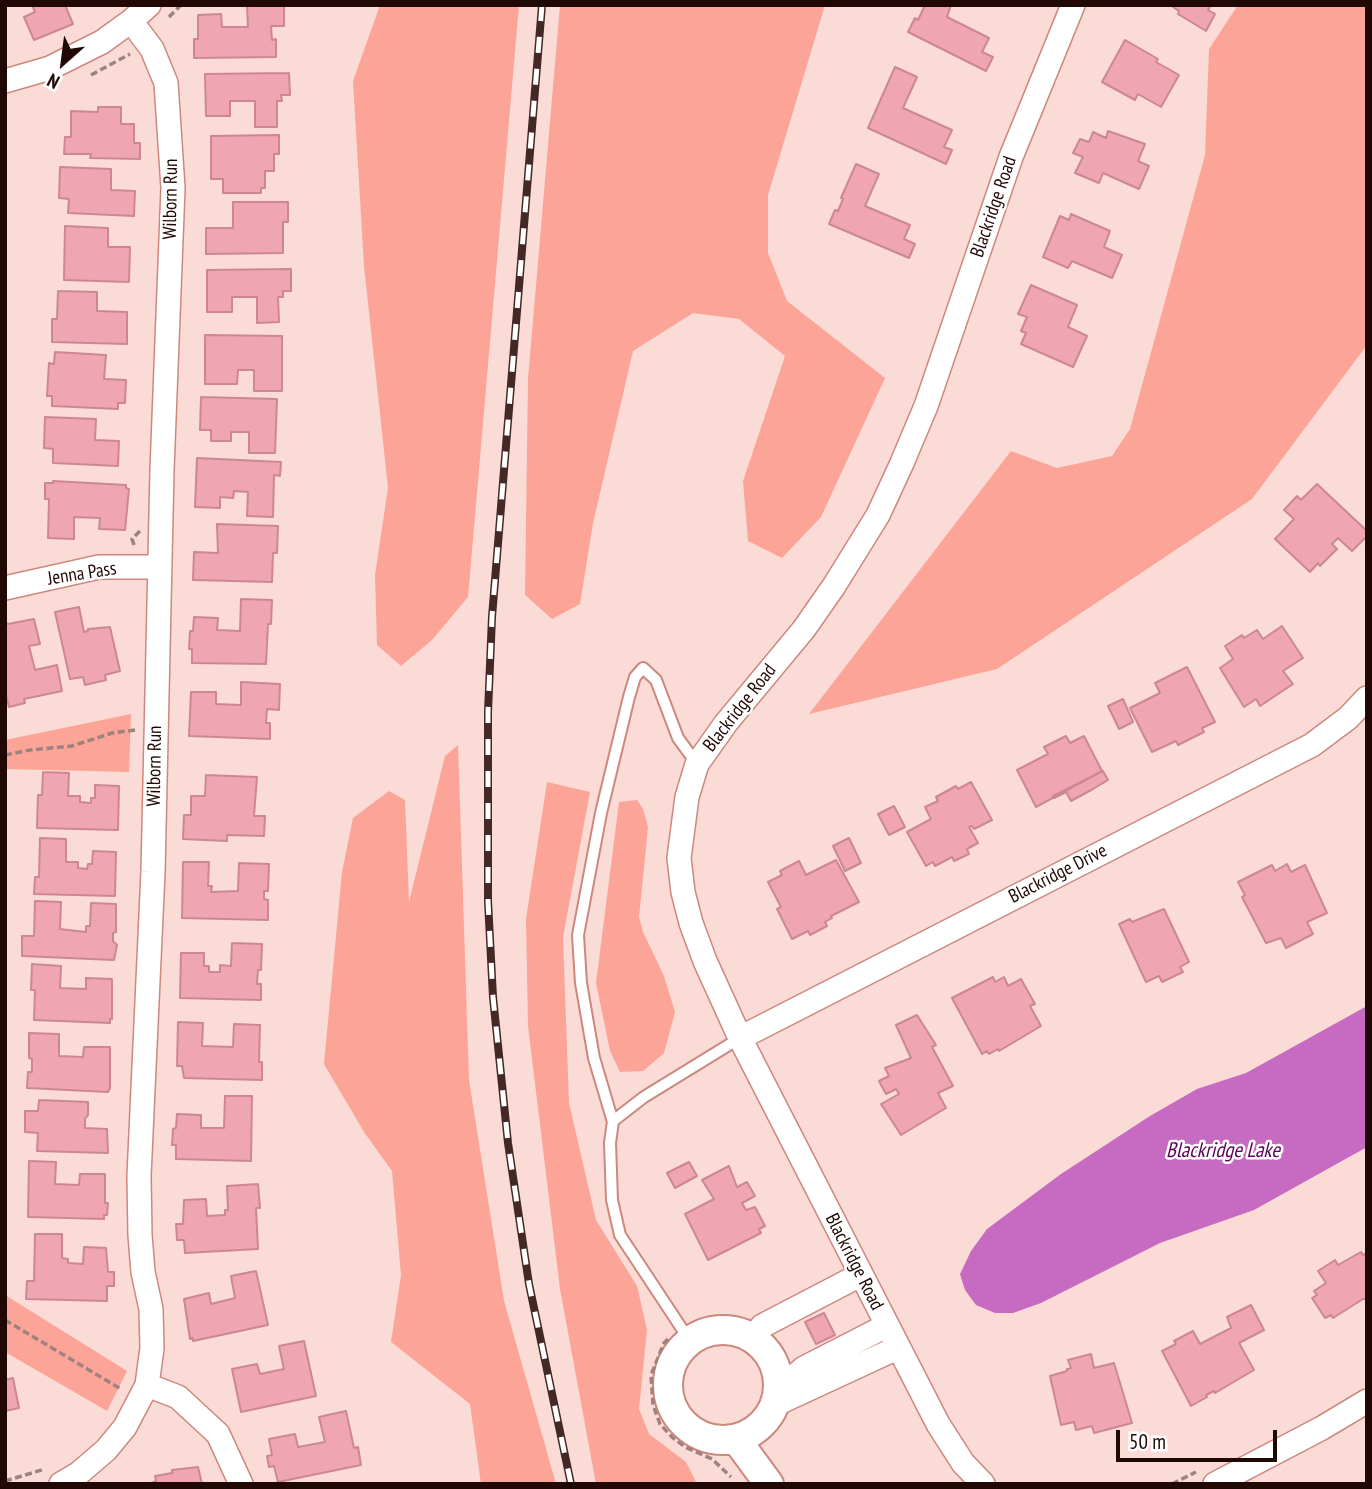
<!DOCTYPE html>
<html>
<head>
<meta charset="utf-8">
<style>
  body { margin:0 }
  #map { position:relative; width:1372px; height:1489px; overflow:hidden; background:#fadbd6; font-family:"PT Sans Narrow",sans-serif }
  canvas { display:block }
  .frame { position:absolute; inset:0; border:7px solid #200805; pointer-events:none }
  .north { position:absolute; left:28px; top:28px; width:70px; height:70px; -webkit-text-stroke:5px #fff; paint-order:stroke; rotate:208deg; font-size:19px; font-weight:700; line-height:28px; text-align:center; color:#200805 }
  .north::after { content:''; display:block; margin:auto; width:24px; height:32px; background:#200805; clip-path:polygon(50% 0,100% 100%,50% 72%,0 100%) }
  .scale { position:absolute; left:1116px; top:1430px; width:161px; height:32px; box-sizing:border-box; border:4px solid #200805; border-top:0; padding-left:9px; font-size:21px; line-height:24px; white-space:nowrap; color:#200805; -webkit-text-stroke:5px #fff; paint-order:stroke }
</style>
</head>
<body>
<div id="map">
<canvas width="1372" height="1489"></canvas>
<div class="frame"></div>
<div class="north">N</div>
<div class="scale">50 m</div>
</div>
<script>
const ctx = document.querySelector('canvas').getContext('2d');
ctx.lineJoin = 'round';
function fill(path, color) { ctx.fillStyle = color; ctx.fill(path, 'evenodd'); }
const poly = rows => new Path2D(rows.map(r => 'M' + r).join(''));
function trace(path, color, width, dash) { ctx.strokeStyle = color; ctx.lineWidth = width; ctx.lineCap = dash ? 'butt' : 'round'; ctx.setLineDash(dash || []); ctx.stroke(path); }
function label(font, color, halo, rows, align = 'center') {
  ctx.font = font + ' "PT Sans Narrow",sans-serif'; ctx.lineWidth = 5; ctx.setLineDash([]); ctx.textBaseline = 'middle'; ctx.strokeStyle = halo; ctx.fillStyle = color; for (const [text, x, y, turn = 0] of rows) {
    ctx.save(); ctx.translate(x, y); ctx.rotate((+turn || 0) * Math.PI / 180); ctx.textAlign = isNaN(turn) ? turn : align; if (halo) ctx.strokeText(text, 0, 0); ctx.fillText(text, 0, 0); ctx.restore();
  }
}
const green = poly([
  [380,5,519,5,468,597,432,640,401,666,377,645,375,575,388,488,364,266,353,81],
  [560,5,825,5,768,195,768,253,787,301,885,378,821,517,782,558,748,541,743,481,785,356,739,319,693,313,633,351,593,523,580,604,552,619,525,595,528,379],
  [1238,5,1367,5,1367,345,1252,499,997,669,809,714,1011,451,1057,468,1112,456,1130,429,1205,155,1209,49],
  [131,714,129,772,5,769,5,740],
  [458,745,469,1080,504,1301,556,1484,481,1484,470,1404,391,1342,401,1275,392,1171,364,1132,324,1064,342,872,353,818,389,791,405,800,409,902,445,756],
  [547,782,590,792,563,937,569,1103,596,1220,637,1286,647,1330,639,1409,649,1434,686,1462,697,1484,596,1484,560,1289,528,1026,526,919],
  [637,800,643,809,648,827,639,917,643,932,664,976,675,1012,664,1053,643,1071,620,1072,610,1051,596,983,619,802],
  [5,1295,127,1371,107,1411,5,1352]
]);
const water = poly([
  [1367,1006,1367,1147,1254,1210,1160,1243,1041,1303,1013,1313,995,1313,976,1305,965,1290,960,1274,971,1251,987,1229,1061,1174,1150,1116,1197,1089,1246,1073]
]);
const building = poly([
  [32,5,65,5,73,24,34,40,24,17,35,12,32,5],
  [247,5,284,5,284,26,271,26,272,40,276,39,276,57,194,58,194,39,198,39,198,15,221,14,222,27,248,27,247,5],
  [925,5,951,5,947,17,989,38,982,52,993,57,986,71,908,32,915,18,918,20,925,5],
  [1170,5,1211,5,1208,10,1215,14,1206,31,1178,14,1179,11,1170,5],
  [1125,40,1158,59,1156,62,1179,75,1161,107,1138,94,1135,100,1102,82,1125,40],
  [895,67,917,77,903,108,952,130,944,147,952,150,946,164,868,128,895,67],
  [289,73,290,95,281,95,282,101,277,101,277,127,255,127,255,101,230,101,230,116,206,116,205,74,289,73],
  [98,107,121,107,121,124,134,124,134,143,140,143,140,159,90,158,91,154,64,154,65,137,71,137,71,111,98,112,98,107],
  [1108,131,1145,144,1138,161,1149,166,1139,189,1103,173,1099,183,1075,173,1083,157,1073,153,1080,139,1089,142,1093,132,1106,138,1108,131],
  [279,135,279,154,274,154,274,171,265,171,265,188,261,188,261,193,223,193,223,179,211,179,211,136,279,135],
  [856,164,879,174,865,206,910,225,904,239,915,244,909,258,829,224,835,210,838,211,843,199,841,198,856,164],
  [60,167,111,169,111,190,135,191,134,216,68,213,69,199,59,198,60,167],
  [233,202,288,202,288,222,283,222,283,253,206,254,206,228,233,228,233,202],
  [1071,214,1110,231,1104,247,1122,255,1112,278,1072,261,1068,268,1043,257,1060,216,1069,220,1071,214],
  [65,226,108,228,108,247,130,247,129,282,64,280,65,226],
  [291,269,291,291,283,291,283,297,278,297,279,322,257,323,257,297,232,297,232,312,207,312,207,270,291,269],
  [1031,285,1077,305,1068,327,1087,336,1073,367,1021,344,1026,333,1021,331,1027,317,1018,314,1031,285],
  [58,291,97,292,97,311,127,312,127,344,52,342,52,319,57,319,58,291],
  [205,335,282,336,282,391,254,391,254,370,238,370,237,384,205,384,205,335],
  [55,352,106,355,104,379,126,380,125,403,118,403,118,409,52,406,52,396,47,396,49,363,54,364,55,352],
  [201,397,277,399,275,453,249,453,249,432,231,432,231,441,211,441,211,430,200,430,201,397],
  [45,417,96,419,95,440,119,441,118,466,53,463,53,449,44,448,45,417],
  [197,458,281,462,280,476,274,475,273,517,247,516,248,492,234,491,233,498,220,497,220,508,195,507,197,458],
  [53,481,126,485,126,488,129,489,125,530,99,529,100,518,74,517,74,539,48,538,49,499,45,499,45,483,53,483,53,481],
  [1317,484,1367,531,1367,536,1352,551,1338,538,1332,544,1337,549,1320,566,1318,563,1310,572,1275,539,1294,519,1284,510,1297,496,1301,500,1317,484],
  [217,524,278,526,277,553,273,553,272,582,193,580,194,552,218,553,217,524],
  [241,599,272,600,271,624,268,624,266,664,192,663,192,649,189,649,190,631,193,631,194,617,218,618,217,630,240,631,241,599],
  [79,607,84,632,88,631,88,629,110,627,120,671,105,675,106,680,85,685,83,677,70,679,55,612,79,607],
  [34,619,40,644,29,646,35,670,57,665,62,691,24,699,25,703,9,707,5,692,5,622,8,624,34,619],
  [1282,626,1303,658,1283,671,1293,684,1260,706,1256,699,1244,707,1220,668,1233,659,1225,646,1242,635,1244,638,1257,630,1263,639,1282,626],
  [1187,667,1215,722,1202,728,1204,732,1178,745,1176,741,1152,752,1130,708,1160,693,1155,683,1187,667],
  [241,682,280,684,279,710,267,709,266,723,270,723,270,739,189,736,191,692,216,692,216,704,241,705,241,682],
  [1123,699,1133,722,1119,729,1108,706,1123,699],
  [1066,736,1070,743,1084,736,1102,771,1036,807,1017,770,1048,754,1044,747,1066,736],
  [1103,771,1108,780,1093,789,1071,801,1066,792,1054,798,1053,796,1103,771],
  [43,772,69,773,68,796,80,796,80,802,91,803,91,798,95,798,95,785,119,786,118,830,37,828,38,795,42,795,43,772],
  [206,775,257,777,254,816,265,816,264,836,227,835,227,841,183,839,184,815,191,815,191,796,205,796,206,775],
  [971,782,992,820,974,829,972,826,969,827,978,843,967,849,969,854,954,861,952,857,935,866,933,862,926,866,907,832,931,819,925,807,938,801,936,797,956,786,958,789,971,782],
  [894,806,905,827,889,835,878,814,894,806],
  [40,838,66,839,66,862,78,862,78,868,87,869,88,864,92,864,93,851,116,852,115,896,34,894,35,877,39,877,40,838],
  [849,838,861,863,845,871,833,846,849,838],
  [836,860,859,902,831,916,832,918,825,922,827,926,810,935,808,931,792,939,777,909,781,907,768,882,782,875,780,871,799,861,806,875,836,860],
  [183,862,209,862,208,886,212,886,211,892,238,891,239,863,269,864,268,891,264,891,264,899,268,900,268,920,182,918,183,862],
  [1287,864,1291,872,1305,865,1327,913,1307,922,1313,934,1286,948,1281,938,1266,943,1242,897,1245,895,1238,882,1272,865,1275,871,1287,864],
  [35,901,61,902,60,929,77,931,86,932,86,926,90,926,91,903,116,904,116,932,113,933,113,941,117,945,114,960,22,956,22,936,34,936,35,901],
  [1164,909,1189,962,1180,967,1183,972,1162,982,1159,976,1146,982,1119,924,1130,919,1132,922,1164,909],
  [232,943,262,944,261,970,258,970,257,984,261,984,261,1000,180,998,181,953,204,953,204,966,209,966,209,972,220,972,220,965,231,966,232,943],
  [32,964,61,966,60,988,86,989,86,978,112,979,112,1019,110,1019,110,1023,34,1020,35,990,31,990,32,964],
  [993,977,995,982,1004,977,1008,986,1021,979,1035,1004,1030,1006,1041,1026,999,1051,998,1049,989,1054,987,1051,982,1054,952,998,993,977],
  [917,1015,936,1045,932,1047,953,1086,938,1093,946,1108,901,1135,881,1104,899,1094,896,1089,886,1094,879,1081,889,1076,885,1068,911,1058,896,1025,917,1015],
  [178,1022,203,1023,202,1046,233,1047,234,1024,260,1025,259,1062,262,1062,262,1080,184,1078,182,1066,177,1066,178,1022],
  [29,1033,59,1034,59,1056,83,1057,84,1047,110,1047,110,1088,108,1092,27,1088,28,1072,32,1072,32,1059,29,1058,29,1033],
  [225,1096,252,1096,251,1161,176,1159,176,1145,172,1145,173,1129,176,1128,177,1114,201,1115,201,1128,224,1128,225,1096],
  [39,1100,88,1102,88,1115,85,1119,85,1128,107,1129,108,1153,37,1151,38,1133,25,1132,25,1111,38,1111,39,1100],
  [29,1161,56,1162,55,1184,79,1185,80,1174,105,1174,105,1203,108,1203,107,1215,104,1215,104,1219,28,1217,29,1161],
  [689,1162,697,1176,675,1188,667,1173,689,1162],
  [729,1166,737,1187,747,1182,755,1196,742,1203,746,1210,755,1207,765,1226,759,1229,761,1233,708,1260,685,1214,714,1199,702,1180,729,1166],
  [258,1184,260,1208,256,1208,258,1249,185,1253,184,1240,177,1240,176,1224,183,1224,184,1200,206,1199,207,1216,225,1215,225,1210,228,1210,227,1186,258,1184],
  [35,1234,62,1234,62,1258,68,1259,68,1263,83,1264,84,1247,106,1248,108,1272,114,1272,114,1286,107,1286,107,1301,26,1299,27,1281,34,1281,35,1234],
  [1361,1252,1363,1255,1367,1253,1367,1299,1363,1299,1333,1318,1331,1315,1325,1318,1312,1298,1317,1295,1314,1291,1326,1283,1318,1271,1335,1260,1338,1265,1361,1252],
  [256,1271,268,1325,193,1341,193,1338,190,1339,184,1299,209,1293,211,1304,235,1298,231,1276,256,1271],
  [1251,1305,1264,1330,1239,1343,1254,1370,1215,1393,1214,1391,1206,1395,1207,1397,1191,1406,1162,1351,1176,1344,1174,1341,1193,1331,1200,1344,1231,1328,1227,1317,1251,1305],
  [824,1313,835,1335,816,1344,805,1322,824,1313],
  [304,1341,316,1396,241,1412,232,1369,257,1364,260,1374,284,1369,279,1346,304,1341],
  [1091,1354,1094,1368,1114,1363,1132,1423,1094,1433,1092,1426,1076,1430,1074,1422,1061,1425,1050,1376,1067,1371,1067,1369,1071,1368,1068,1360,1091,1354],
  [13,1378,19,1408,5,1411,5,1380,13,1378],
  [346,1411,354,1448,358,1447,361,1465,278,1482,274,1466,269,1467,267,1456,272,1455,269,1439,295,1434,298,1447,325,1442,319,1417,346,1411],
  [198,1467,202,1484,149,1484,156,1481,155,1476,172,1473,172,1470,198,1467]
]);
const path = poly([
  [169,17,181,5],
  [91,75,130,54],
  [134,545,132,539,140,531],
  [5,755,30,750,72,746,112,733,135,730],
  [5,1320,121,1389],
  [668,1339,664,1343,651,1375,653,1405,660,1424,672,1437,685,1447,712,1459,731,1477],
  [5,1481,45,1469],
  [1172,1484,1196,1472]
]);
const service = poly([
  [613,1122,594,1058,581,983,578,935,601,813,629,697,635,677,643,668,656,680,678,738,697,764],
  [690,1341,620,1235,612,1200,610,1143,613,1121,644,1097,740,1038]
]);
const minor = poly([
  [5,81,50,68,102,42,131,21,149,5],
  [5,588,99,567,160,567],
  [740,1038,1312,745,1348,718,1367,698],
  [752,1339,762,1326,860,1275],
  [147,1385,178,1397,218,1434,241,1484],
  [778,1390,804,1368,886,1326],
  [774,1405,897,1348],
  [61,1484,78,1474,106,1450,125,1427,147,1385,152,1348,151,1309,143,1272,140,1235,139,1176,153,872,162,470,173,188,166,83,152,49,131,21],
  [983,1484,963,1463,938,1424,740,1038,705,961,691,923,683,892,679,858,687,797,697,764,726,723,804,629,834,586,878,515,902,463,926,406,1011,157,1073,5],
  [1215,1484,1322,1428,1367,1401]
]);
const tertiary = poly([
  '668 1385a55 55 0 1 1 110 0a55 55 0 1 1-110 0Z',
  [736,1439,769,1484]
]);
const rail = poly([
  [542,5,492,617,488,712,488,901,493,997,508,1143,529,1284,571,1484]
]);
const streetNames = [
  ["Wilborn Run",171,199,-89],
  ["Blackridge Road",994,207,-71],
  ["Jenna Pass",82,574,-9],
  ["Blackridge Road",740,708,-52],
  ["Wilborn Run",155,766,-89],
  ["Blackridge Drive",1058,874,-27],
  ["Blackridge Road",854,1262,63]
];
const waterNames = [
  ["Blackridge Lake",1223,1151]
];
fill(green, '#fca497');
fill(water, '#c66ac2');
fill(building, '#efa6b2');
trace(building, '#cd8793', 2);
trace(service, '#cd887e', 14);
trace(minor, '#cd887e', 26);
trace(tertiary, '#cd887e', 32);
trace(path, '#9e827e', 3.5, [7, 3.5]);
trace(service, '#fff', 10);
trace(minor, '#fff', 23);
trace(tertiary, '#fff', 28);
trace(rail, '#422926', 8);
trace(rail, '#fff', 5, [16]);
label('19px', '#200805', '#fff', streetNames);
label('italic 21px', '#5c015c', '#fff', waterNames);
</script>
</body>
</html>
